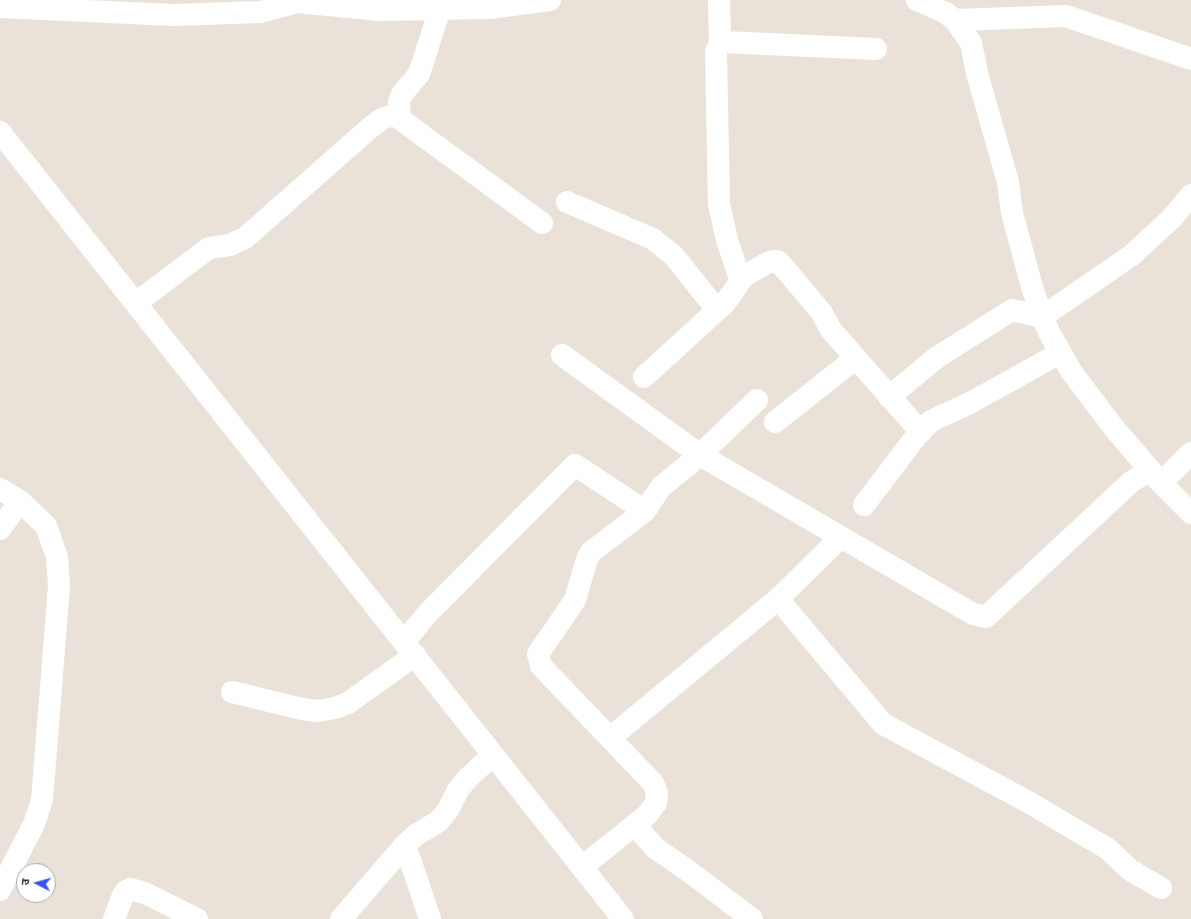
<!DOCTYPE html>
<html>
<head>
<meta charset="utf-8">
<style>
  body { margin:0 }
  #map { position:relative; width:1191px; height:919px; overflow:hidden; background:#eae2d8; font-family:"IBM Plex Sans","Noto Sans Devanagari",sans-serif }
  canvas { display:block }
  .north { position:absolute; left:16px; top:863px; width:40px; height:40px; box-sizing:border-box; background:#fff; border:1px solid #a9a9a9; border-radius:50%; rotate:276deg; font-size:11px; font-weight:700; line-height:16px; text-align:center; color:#272727 }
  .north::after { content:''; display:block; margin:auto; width:14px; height:18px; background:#3557fa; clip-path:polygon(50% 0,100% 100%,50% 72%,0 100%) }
</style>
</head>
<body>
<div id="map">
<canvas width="1191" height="919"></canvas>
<div class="north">उ</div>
</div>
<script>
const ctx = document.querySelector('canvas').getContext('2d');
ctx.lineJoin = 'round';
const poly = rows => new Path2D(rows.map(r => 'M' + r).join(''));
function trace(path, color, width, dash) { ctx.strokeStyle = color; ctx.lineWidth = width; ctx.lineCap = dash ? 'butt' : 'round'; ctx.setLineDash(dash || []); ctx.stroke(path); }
const minor = poly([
  [719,0,720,43],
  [917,0,946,13,955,20,971,43,977,73,1008,182,1012,213,1032,287,1042,317,1050,334,1071,371,1114,428,1161,483,1191,513],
  [0,7,173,15,261,12,298,2,380,10,489,8,550,0],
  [440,9,419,74,402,94,399,102,400,119,542,223],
  [955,20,1066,16,1191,59],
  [876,49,723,42,720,43,716,52,719,204,727,240,738,273,744,276,769,262,777,261,780,263,822,313,831,330,921,432],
  [0,132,623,919],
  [567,202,653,239,674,256,717,310],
  [136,303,209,248,230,245,245,238,371,127,382,119,399,113],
  [562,355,700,455,973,614,986,617,1131,482,1150,470],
  [644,377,725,303,744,276],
  [889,397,936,358,1012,310,1042,317,1132,255,1172,218,1191,195],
  [775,422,856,358],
  [1161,483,1191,453],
  [0,489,20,501,46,526,57,557,59,586,42,800,34,824,0,890],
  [864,505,918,434,931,421,970,403,1060,353],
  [0,529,20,501],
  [778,599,883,724,1030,803,1108,849,1130,870,1161,888],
  [404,642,428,613,575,465,645,511],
  [232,692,302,709,318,711,335,708,348,703,415,655],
  [610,738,778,599,840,538],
  [635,825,655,848,687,870,752,919],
  [405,845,430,919],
  [582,867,647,815,656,803,657,793,653,783,541,666,538,654,575,600,587,559,591,552,645,511,661,487,700,455,757,400],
  [114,919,123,895,126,891,130,889,145,893,197,919],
  [341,919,405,845,416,835,439,821,448,810,458,790,467,779,493,755]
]);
trace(minor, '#fff', 22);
</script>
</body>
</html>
